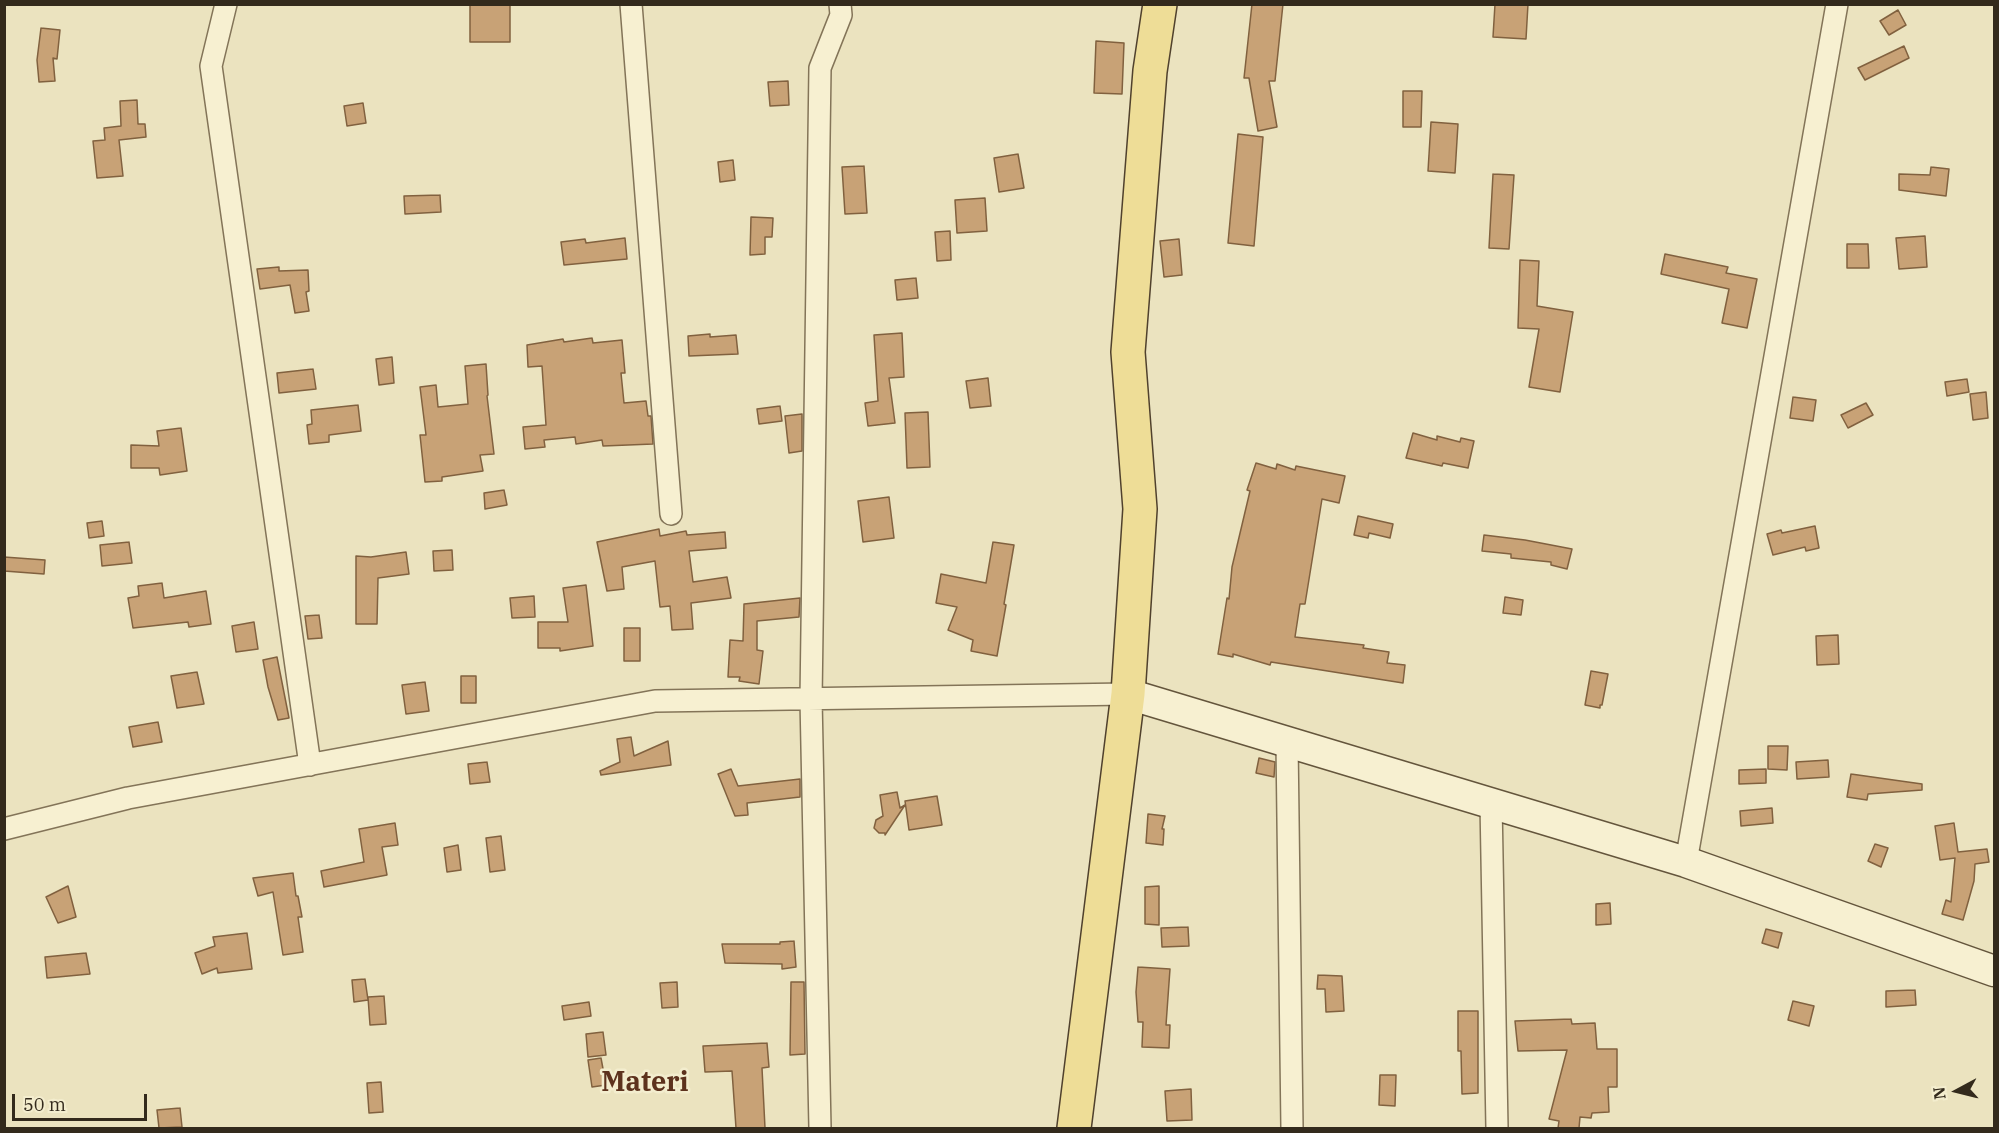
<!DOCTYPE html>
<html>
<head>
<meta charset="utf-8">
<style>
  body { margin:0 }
  #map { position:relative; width:1999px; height:1133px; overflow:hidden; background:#ebe3bf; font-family:"IBM Plex Serif",serif }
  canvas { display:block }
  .frame { position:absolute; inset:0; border:6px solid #332a1c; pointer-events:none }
  .north { position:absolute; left:1927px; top:1061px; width:60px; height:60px; -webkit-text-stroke:4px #f3edce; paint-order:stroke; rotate:263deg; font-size:16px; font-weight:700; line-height:24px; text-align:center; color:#332a1c }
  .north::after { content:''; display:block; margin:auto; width:21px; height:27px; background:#332a1c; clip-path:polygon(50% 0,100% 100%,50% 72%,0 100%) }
  .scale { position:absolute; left:12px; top:1094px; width:135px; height:27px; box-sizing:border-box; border:3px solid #332a1c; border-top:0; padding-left:8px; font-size:18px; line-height:21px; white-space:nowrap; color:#332a1c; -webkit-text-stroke:4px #f3edce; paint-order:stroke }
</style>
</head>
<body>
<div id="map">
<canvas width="1999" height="1133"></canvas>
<div class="frame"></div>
<div class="north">N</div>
<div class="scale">50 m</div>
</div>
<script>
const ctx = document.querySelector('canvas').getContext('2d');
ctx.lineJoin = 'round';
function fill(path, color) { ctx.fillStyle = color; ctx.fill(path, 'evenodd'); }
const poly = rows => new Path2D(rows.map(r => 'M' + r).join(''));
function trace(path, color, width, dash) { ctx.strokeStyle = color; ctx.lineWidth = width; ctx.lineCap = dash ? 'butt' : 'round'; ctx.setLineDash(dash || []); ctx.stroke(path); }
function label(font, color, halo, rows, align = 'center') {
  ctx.font = font + ' "IBM Plex Serif",serif'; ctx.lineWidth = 5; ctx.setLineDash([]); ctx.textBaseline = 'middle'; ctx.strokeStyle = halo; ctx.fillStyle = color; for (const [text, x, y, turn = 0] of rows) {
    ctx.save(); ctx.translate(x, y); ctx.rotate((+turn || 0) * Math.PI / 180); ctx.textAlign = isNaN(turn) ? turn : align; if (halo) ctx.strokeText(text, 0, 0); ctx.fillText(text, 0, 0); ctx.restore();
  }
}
const building = poly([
  [470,4,510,4,510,42,470,42,470,4],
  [1252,4,1283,4,1275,81,1269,81,1277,127,1258,131,1249,78,1244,78,1252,4],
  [1495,4,1528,4,1526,39,1493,37,1495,4],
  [1898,10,1906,25,1889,35,1880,21,1898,10],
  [41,28,60,30,57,59,53,58,55,81,39,82,37,60,41,28],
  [1096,41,1124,43,1122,94,1094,93,1096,41],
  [1904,46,1909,58,1865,80,1858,68,1904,46],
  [788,81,789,105,770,106,768,82,788,81],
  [1403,91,1422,91,1421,127,1403,127,1403,91],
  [137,100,138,124,145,124,146,137,119,140,123,176,97,178,93,141,105,140,104,128,121,126,120,101,137,100],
  [363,103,366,123,347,126,344,106,363,103],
  [1431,122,1458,124,1455,173,1428,171,1431,122],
  [1238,134,1263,137,1254,246,1228,243,1238,134],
  [1018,154,1024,188,999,192,994,158,1018,154],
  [733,160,735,180,720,182,718,162,733,160],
  [864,166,867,213,845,214,842,167,864,166],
  [1931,167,1949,169,1946,196,1899,190,1899,174,1930,175,1931,167],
  [1493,174,1514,175,1509,249,1489,248,1493,174],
  [440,195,441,212,405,214,404,196,440,195],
  [985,198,987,231,957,233,955,200,985,198],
  [751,217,773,218,772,237,765,237,765,254,750,255,751,217],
  [950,231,951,260,937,261,935,232,950,231],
  [1925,236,1927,267,1899,269,1896,238,1925,236],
  [625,238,627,259,564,265,561,242,585,239,586,243,625,238],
  [1179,239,1182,275,1164,277,1160,241,1179,239],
  [1847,244,1868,244,1869,268,1847,268,1847,244],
  [1665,254,1728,267,1726,273,1757,279,1747,328,1722,323,1729,289,1661,274,1665,254],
  [1520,260,1539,261,1537,306,1573,312,1560,392,1529,387,1539,329,1518,328,1520,260],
  [279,267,279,271,308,270,309,291,306,292,309,311,295,313,290,285,260,289,257,269,279,267],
  [916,278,918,298,897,300,895,280,916,278],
  [902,333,904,377,889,378,895,423,868,426,865,403,878,401,874,335,902,333],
  [710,334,710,337,736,335,738,354,689,356,688,336,710,334],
  [592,338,593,343,622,340,625,373,621,373,624,403,646,401,648,416,651,416,653,444,603,446,602,440,576,444,575,437,544,440,545,447,525,449,523,427,546,425,542,366,528,367,527,345,563,339,564,342,592,338],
  [392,357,394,383,379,385,376,359,392,357],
  [486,364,488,395,487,396,494,454,480,455,483,471,442,477,442,481,425,482,420,435,426,435,420,387,436,385,438,407,468,404,465,366,486,364],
  [313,369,316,389,279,393,277,373,313,369],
  [988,378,991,406,970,408,966,381,988,378],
  [1967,379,1969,392,1947,396,1945,382,1967,379],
  [1986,392,1988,418,1973,420,1970,394,1986,392],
  [1793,397,1816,400,1813,421,1790,418,1793,397],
  [1866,403,1873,415,1848,428,1841,415,1866,403],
  [358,405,361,431,329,435,329,442,309,444,307,425,312,424,311,410,358,405],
  [780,406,782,421,759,424,757,409,780,406],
  [928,412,930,467,907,468,905,413,928,412],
  [802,414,802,451,789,453,785,416,802,414],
  [181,428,187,471,160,475,159,468,131,468,131,445,159,446,157,431,181,428],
  [1413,433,1437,440,1437,436,1460,442,1461,438,1474,441,1468,468,1443,463,1442,466,1406,458,1413,433],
  [1256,463,1276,469,1277,464,1295,470,1296,466,1345,476,1339,503,1322,499,1305,604,1300,604,1295,637,1364,645,1363,648,1389,652,1387,663,1405,665,1403,683,1271,662,1270,665,1233,654,1233,657,1218,654,1227,598,1229,599,1232,567,1250,491,1247,490,1256,463],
  [504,490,507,505,485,509,484,493,504,490],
  [889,497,894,538,863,542,858,501,889,497],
  [1358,516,1393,524,1390,538,1369,533,1368,538,1354,535,1358,516],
  [102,521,104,536,89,538,87,523,102,521],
  [1815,526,1819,548,1806,551,1805,547,1773,555,1767,534,1781,530,1782,533,1815,526],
  [659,529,660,536,686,531,687,535,725,532,726,548,689,551,693,582,727,577,731,598,691,603,693,629,672,630,670,606,660,607,655,561,622,567,624,589,607,591,597,542,659,529],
  [1484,535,1525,540,1572,549,1567,569,1551,565,1551,562,1511,558,1511,554,1482,551,1484,535],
  [129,542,132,563,102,566,100,545,129,542],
  [993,542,1014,545,1004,604,1006,605,997,656,971,651,973,640,948,630,957,607,936,603,941,574,986,583,993,542],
  [452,550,453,570,434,571,433,551,452,550],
  [406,552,409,574,378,578,377,624,356,624,356,556,371,557,406,552],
  [4,557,45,560,44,574,4,571,4,557],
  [162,583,164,598,206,591,211,624,189,627,188,622,133,628,128,598,139,596,138,586,162,583],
  [586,585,593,646,560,651,560,648,538,648,538,622,568,622,563,588,586,585],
  [534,596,535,617,512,618,510,598,534,596],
  [1505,597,1523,600,1521,615,1503,613,1505,597],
  [800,598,799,617,757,621,757,650,763,651,759,684,739,681,740,677,728,677,730,640,743,641,744,604,800,598],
  [319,615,322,638,308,639,305,616,319,615],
  [254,622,258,649,236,652,232,626,254,622],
  [624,628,640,628,640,661,624,661,624,628],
  [1838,635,1839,664,1817,665,1816,636,1838,635],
  [277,657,289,718,278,720,268,687,263,660,277,657],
  [1591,671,1608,674,1602,705,1600,705,1600,708,1585,705,1591,671],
  [197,672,204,704,177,708,171,676,197,672],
  [461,676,476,676,476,703,461,703,461,676],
  [425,682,429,711,406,714,402,685,425,682],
  [158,722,162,742,133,747,129,727,158,722],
  [631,737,634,756,668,741,671,765,601,775,600,771,620,762,617,739,631,737],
  [1768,746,1788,746,1787,770,1768,769,1768,746],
  [1259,758,1275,762,1274,777,1256,773,1259,758],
  [1828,760,1829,777,1797,779,1796,762,1828,760],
  [487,762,490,782,470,784,468,764,487,762],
  [731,769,738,786,800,779,800,797,747,803,748,815,735,816,718,774,731,769],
  [1766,769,1766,783,1739,784,1739,770,1766,769],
  [1851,774,1922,784,1922,790,1868,794,1867,800,1847,797,1851,774],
  [897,792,900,808,905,805,885,835,885,833,879,833,874,828,876,820,883,816,880,795,897,792],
  [937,796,942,825,909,830,905,801,937,796],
  [1772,808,1773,823,1741,826,1740,811,1772,808],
  [1148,814,1165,816,1162,829,1164,829,1163,845,1146,843,1148,814],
  [395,823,398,845,382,847,387,875,324,887,321,871,364,862,359,829,395,823],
  [1954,823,1958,852,1987,849,1989,862,1975,864,1974,881,1963,920,1942,914,1946,900,1951,902,1955,858,1940,860,1935,826,1954,823],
  [501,836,505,870,490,872,486,838,501,836],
  [1875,844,1888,848,1881,867,1868,861,1875,844],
  [458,845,461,870,447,872,444,848,458,845],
  [293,873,296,896,298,896,302,917,298,917,303,952,283,955,273,892,258,896,253,878,293,873],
  [68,886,76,917,58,923,46,897,68,886],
  [1159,886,1159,925,1145,924,1145,887,1159,886],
  [1610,903,1611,924,1596,925,1596,904,1610,903],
  [1188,927,1189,946,1162,947,1161,928,1188,927],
  [1766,929,1782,933,1778,948,1762,943,1766,929],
  [247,933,252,969,218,973,217,968,202,974,195,953,215,946,213,937,247,933],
  [794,941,796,967,782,969,782,964,725,963,722,944,780,944,780,942,794,941],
  [86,953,90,974,47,978,45,957,86,953],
  [1138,967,1170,969,1166,1025,1170,1025,1169,1048,1142,1047,1143,1022,1138,1022,1136,992,1138,967],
  [1318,975,1342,976,1344,1011,1326,1012,1325,989,1317,989,1318,975],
  [365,979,368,1000,354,1002,352,980,365,979],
  [677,982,678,1007,662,1008,660,983,677,982],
  [791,982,804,982,805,1054,790,1055,791,982],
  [1915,990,1916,1005,1886,1007,1886,991,1915,990],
  [384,996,386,1024,370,1025,368,997,384,996],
  [1793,1001,1814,1006,1809,1026,1788,1020,1793,1001],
  [589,1002,591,1016,564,1020,562,1006,589,1002],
  [1458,1011,1478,1011,1478,1093,1462,1094,1461,1051,1458,1051,1458,1011],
  [1571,1019,1572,1024,1595,1023,1597,1049,1617,1049,1617,1087,1608,1087,1609,1112,1592,1113,1591,1118,1580,1117,1579,1128,1558,1128,1559,1121,1549,1119,1567,1050,1518,1051,1515,1021,1571,1019],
  [603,1032,606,1055,588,1057,586,1034,603,1032],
  [767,1043,769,1067,762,1068,765,1128,736,1128,732,1071,705,1072,703,1046,767,1043],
  [601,1058,606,1085,592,1087,588,1060,601,1058],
  [1380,1075,1396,1075,1395,1106,1379,1105,1380,1075],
  [381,1082,383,1112,369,1113,367,1083,381,1082],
  [1191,1089,1192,1120,1167,1121,1165,1091,1191,1089],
  [180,1108,182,1127,159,1128,157,1110,180,1108]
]);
const street = poly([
  [226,4,211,66,310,765],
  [631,4,671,514],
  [1287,742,1292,1128],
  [1491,803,1497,1128],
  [4,829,128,798,655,701,1128,694],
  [1686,862,1837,4],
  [820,1128,811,699,820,68,841,15,840,4]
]);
const secondary = poly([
  [1128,694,1686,862,1994,971]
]);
const primary = poly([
  [1074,1128,1128,694,1140,509,1128,352,1150,71,1160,4]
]);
const districtNames = [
  ["Materi",645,1083]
];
fill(building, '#c8a276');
trace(building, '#81613f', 1.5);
trace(street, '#837458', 24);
trace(secondary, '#64553c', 33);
trace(primary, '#50412d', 36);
trace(street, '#f7f0d1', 21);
trace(secondary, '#f7f0d1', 30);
trace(primary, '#eedd97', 33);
label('bold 27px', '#5d321d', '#f3edce', districtNames);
</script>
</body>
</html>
